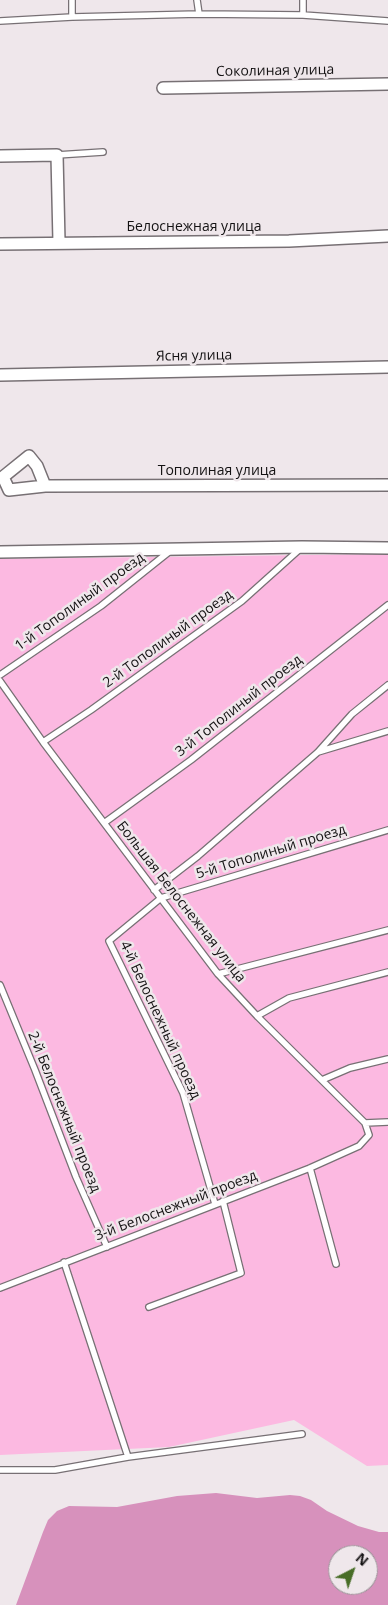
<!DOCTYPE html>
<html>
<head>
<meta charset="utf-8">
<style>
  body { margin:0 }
  #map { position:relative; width:388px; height:1605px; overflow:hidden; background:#efe7eb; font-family:"Open Sans",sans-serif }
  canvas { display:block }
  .north { position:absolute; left:328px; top:1545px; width:50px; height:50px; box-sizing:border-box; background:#efe7eb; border:1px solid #979295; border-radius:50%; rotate:41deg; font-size:14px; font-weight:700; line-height:20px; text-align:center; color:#141213 }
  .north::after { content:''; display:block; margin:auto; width:18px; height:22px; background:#486d27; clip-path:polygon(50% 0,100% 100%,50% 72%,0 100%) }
</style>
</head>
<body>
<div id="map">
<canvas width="388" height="1605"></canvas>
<div class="north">N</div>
</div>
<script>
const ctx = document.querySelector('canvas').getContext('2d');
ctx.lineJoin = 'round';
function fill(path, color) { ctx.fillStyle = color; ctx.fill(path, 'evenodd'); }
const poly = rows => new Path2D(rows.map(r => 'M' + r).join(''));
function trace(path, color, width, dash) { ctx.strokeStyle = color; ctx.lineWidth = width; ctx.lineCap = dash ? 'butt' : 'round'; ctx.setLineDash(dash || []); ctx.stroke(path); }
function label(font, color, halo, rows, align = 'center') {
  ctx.font = font + ' "Open Sans",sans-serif'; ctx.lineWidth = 5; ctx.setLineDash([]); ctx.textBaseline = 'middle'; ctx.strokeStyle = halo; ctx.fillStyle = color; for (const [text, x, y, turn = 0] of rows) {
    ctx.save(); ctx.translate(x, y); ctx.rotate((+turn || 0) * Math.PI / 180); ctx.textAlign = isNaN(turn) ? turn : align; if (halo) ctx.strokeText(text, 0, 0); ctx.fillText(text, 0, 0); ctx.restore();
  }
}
const green = poly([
  [388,554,388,1465,367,1466,294,1420,169,1447,0,1455,0,559]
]);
const water = poly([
  [216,1493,257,1498,290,1495,300,1496,311,1500,327,1511,358,1526,379,1532,388,1532,388,1605,16,1605,43,1532,48,1520,57,1511,69,1506,117,1507,177,1496],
  [338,1555,368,1555,368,1585,338,1585]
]);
const lane = poly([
  [72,0,72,17],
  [197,0,199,14],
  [303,0,303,15],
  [0,21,72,17,199,14,303,15,388,21],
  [57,155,103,152],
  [0,675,101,606,170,551],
  [0,681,43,742,218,974,257,1016,365,1123,369,1135,359,1146,310,1168,0,1288],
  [43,742,91,710,242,601,301,548],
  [318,752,388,731],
  [104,823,191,760,388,605],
  [154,890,198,856,318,752,352,714,388,685],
  [218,974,388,930],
  [0,985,35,1070,76,1177,107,1247],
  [257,1016,289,998,388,972],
  [322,1080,350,1068,388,1059],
  [365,1123,388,1122],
  [310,1168,336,1264],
  [215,1204,183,1093,109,941,161,898,388,830],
  [64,1262,128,1457],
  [149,1307,241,1273,223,1201],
  [0,1470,55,1470,128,1457,302,1434]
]);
const street = poly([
  [163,88,388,84],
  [0,156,57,155,59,242],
  [0,244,289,241,388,236],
  [0,375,388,367],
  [45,486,37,466,29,456,3,477,9,490,45,486,388,485],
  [0,552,302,547,388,548]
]);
const streetNames = [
  ["Соколиная улица",275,71,-1],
  ["Белоснежная улица",194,227],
  ["Ясня улица",194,356,-1],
  ["Тополиная улица",217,471],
  ["1-й Тополиный проезд",80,602,-36],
  ["2-й Тополиный проезд",168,639,-36],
  ["3-й Тополиный проезд",239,706,-38],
  ["5-й Тополиный проезд",271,852,-17],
  ["Большая Белоснежная улица",181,902,52],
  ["4-й Белоснежный проезд",160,1020,65],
  ["2-й Белоснежный проезд",64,1112,68],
  ["3-й Белоснежный проезд",176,1206,-21]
];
fill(green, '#fcb9e1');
fill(water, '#d791bc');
trace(lane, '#777074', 8);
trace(street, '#777074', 14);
trace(lane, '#fff', 5.5);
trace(street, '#fff', 11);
label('14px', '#141213', '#efe7eb', streetNames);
</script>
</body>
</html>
